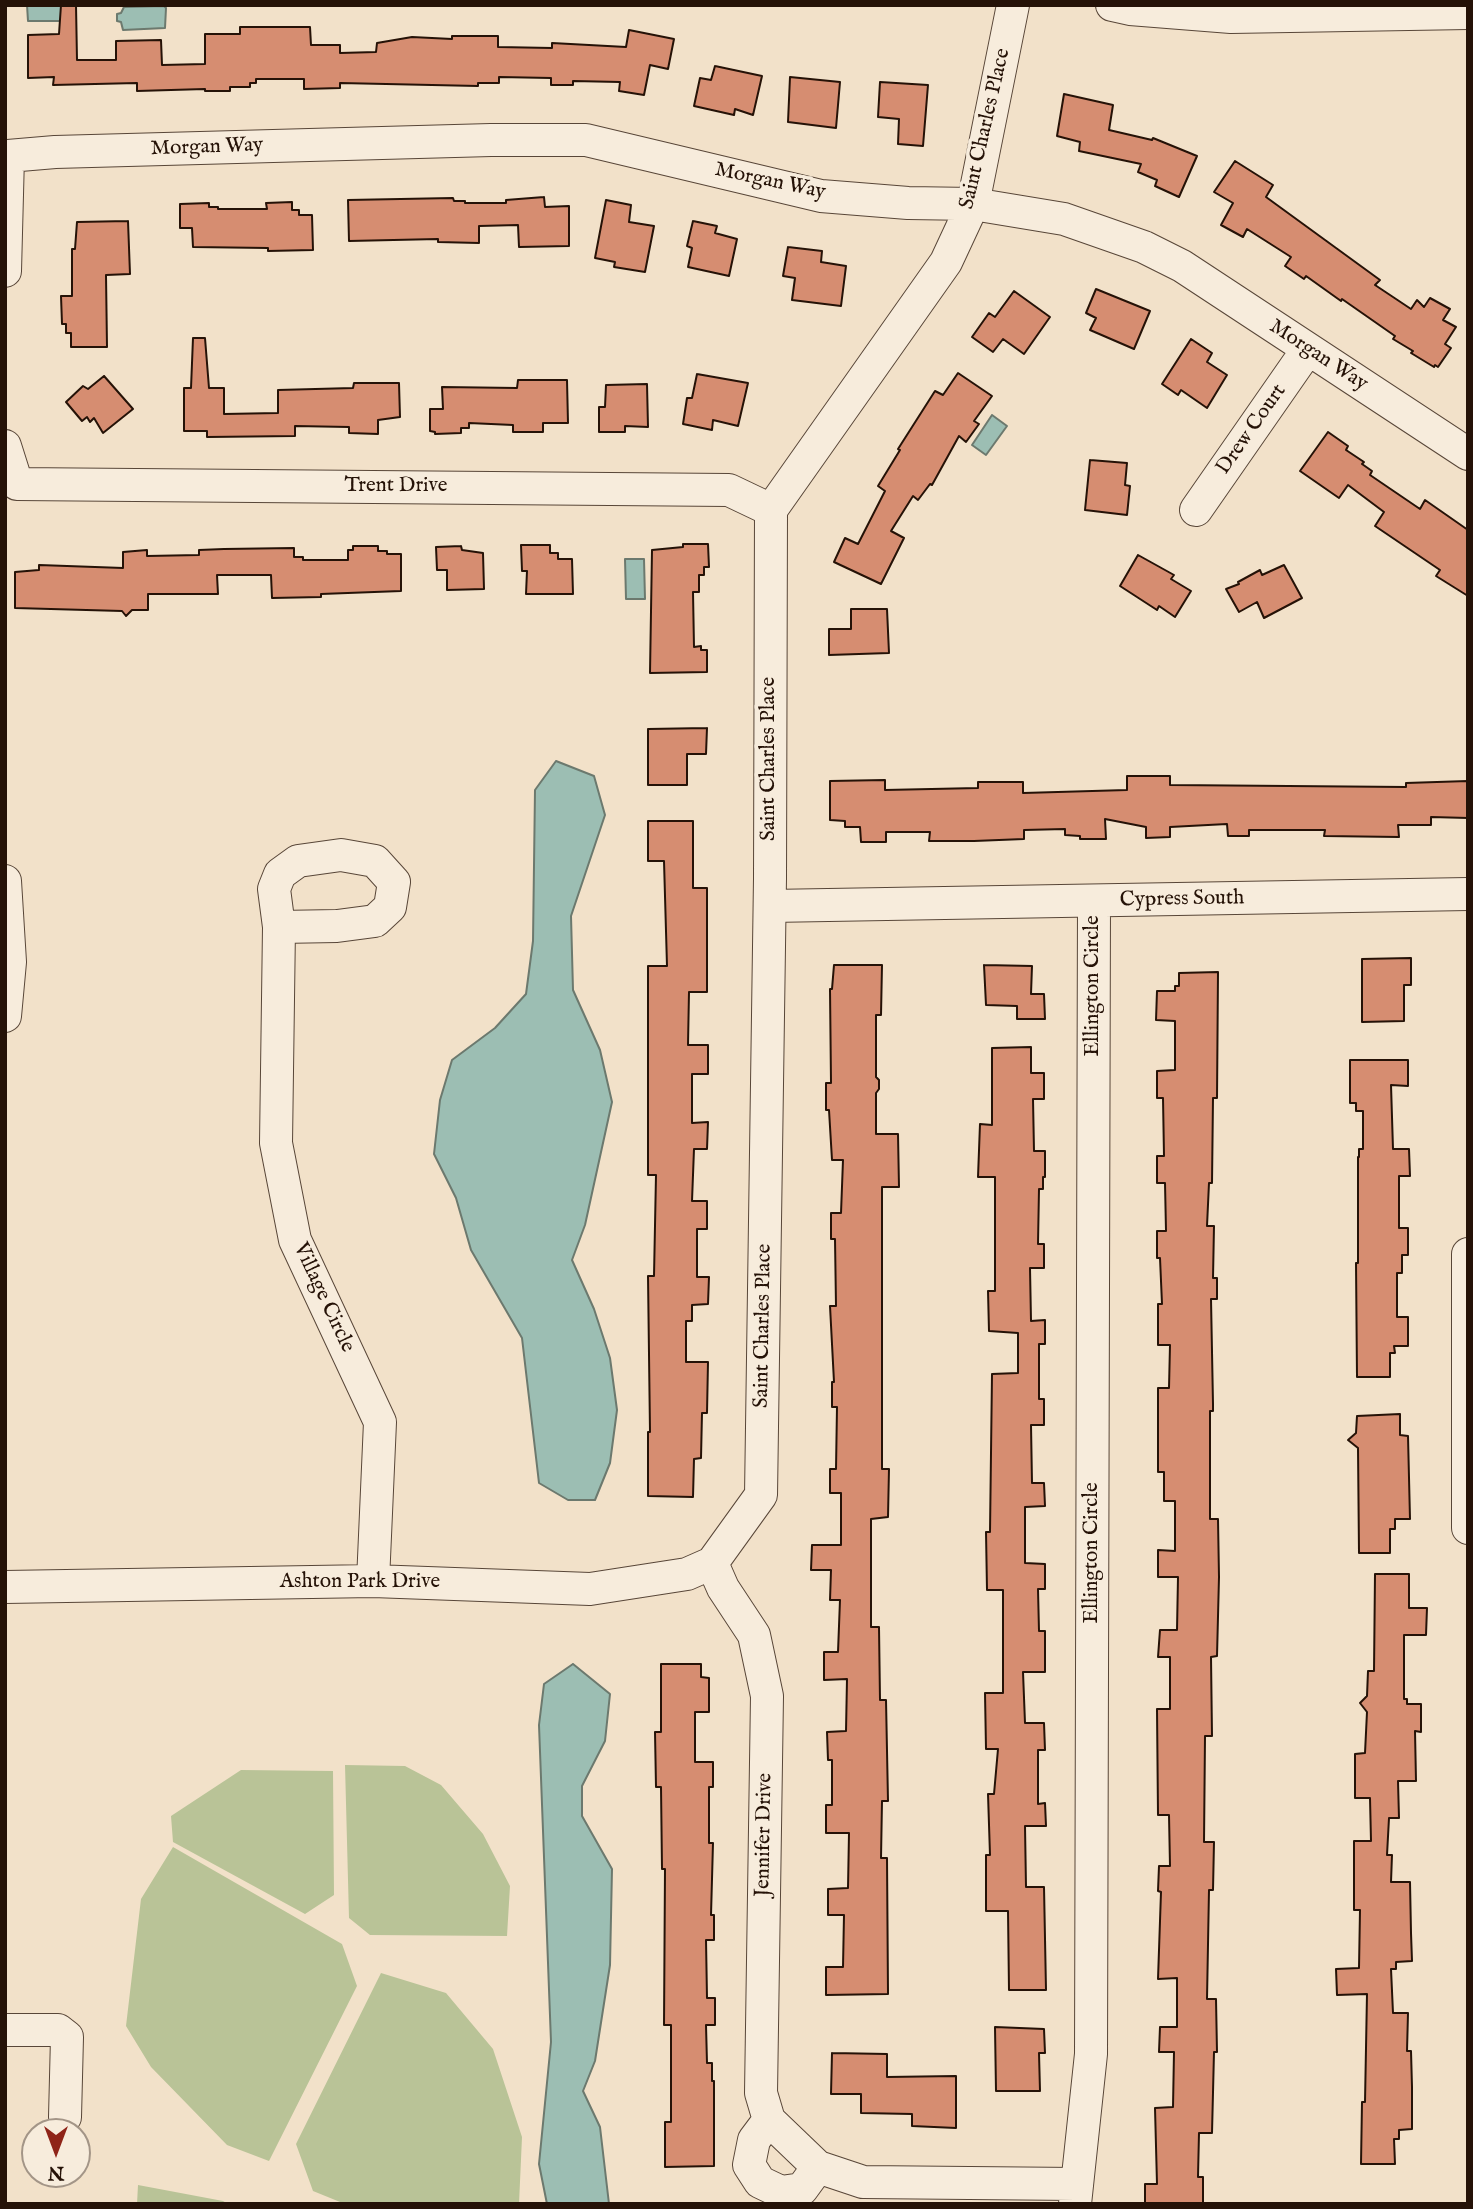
<!DOCTYPE html>
<html>
<head>
<meta charset="utf-8">
<style>
  body { margin:0 }
  #map { position:relative; width:1473px; height:2209px; overflow:hidden; background:#f2e1c9; font-family:"IM FELL English",serif }
  canvas { display:block }
  .frame { position:absolute; inset:0; border:7px solid #251207; pointer-events:none }
  .north { position:absolute; left:21px; top:2118px; width:70px; height:70px; box-sizing:border-box; background:#f7ecdc; border:2px solid #a39587; border-radius:50%; rotate:180deg; font-size:19px; font-weight:700; line-height:28px; text-align:center; color:#251207 }
  .north::after { content:''; display:block; margin:auto; width:24px; height:32px; background:#8f2418; clip-path:polygon(50% 0,100% 100%,50% 72%,0 100%) }
</style>
</head>
<body>
<div id="map">
<canvas width="1473" height="2209"></canvas>
<div class="frame"></div>
<div class="north">N</div>
</div>
<script>
const ctx = document.querySelector('canvas').getContext('2d');
ctx.lineJoin = 'round';
function fill(path, color) { ctx.fillStyle = color; ctx.fill(path, 'evenodd'); }
const poly = rows => new Path2D(rows.map(r => 'M' + r).join(''));
function trace(path, color, width, dash) { ctx.strokeStyle = color; ctx.lineWidth = width; ctx.lineCap = dash ? 'butt' : 'round'; ctx.setLineDash(dash || []); ctx.stroke(path); }
function label(font, color, halo, rows, align = 'center') {
  ctx.font = font + ' "IM FELL English",serif'; ctx.lineWidth = 7; ctx.setLineDash([]); ctx.textBaseline = 'middle'; ctx.strokeStyle = halo; ctx.fillStyle = color; for (const [text, x, y, turn = 0] of rows) {
    ctx.save(); ctx.translate(x, y); ctx.rotate((+turn || 0) * Math.PI / 180); ctx.textAlign = isNaN(turn) ? turn : align; if (halo) ctx.strokeText(text, 0, 0); ctx.fillText(text, 0, 0); ctx.restore();
  }
}
const green = poly([
  [345,1765,405,1766,441,1785,483,1834,510,1886,507,1936,370,1935,349,1918],
  [241,1770,333,1771,334,1895,305,1914,173,1842,171,1816],
  [173,1847,342,1944,357,1986,269,2161,227,2145,151,2067,126,2026,141,1899],
  [381,1973,446,1993,493,2049,522,2137,519,2204,345,2204,313,2191,296,2144],
  [138,2185,223,2201,228,2204,137,2204]
]);
const water = poly([
  [27,5,69,5,68,21,28,21,27,5],
  [164,6,166,8,165,28,123,30,121,22,117,21,117,14,121,13,124,7,164,6],
  [992,415,1007,426,986,455,972,445,992,415],
  [625,559,644,559,645,599,626,599,625,559],
  [556,761,594,776,605,815,571,916,573,990,600,1050,612,1102,585,1225,572,1260,594,1309,610,1358,617,1410,610,1463,595,1500,568,1500,539,1483,522,1338,471,1250,456,1198,434,1154,440,1100,452,1060,495,1028,526,994,533,941,535,790,556,761],
  [573,1664,610,1694,605,1741,582,1786,582,1816,612,1869,610,1965,595,2061,583,2091,600,2127,609,2204,547,2204,539,2164,551,2042,539,1725,544,1684,573,1664]
]);
const building = poly([
  [61,5,76,5,77,60,116,60,116,41,161,40,162,65,205,64,205,34,240,34,240,27,310,27,311,45,340,45,340,53,376,52,377,43,412,37,452,39,452,36,498,36,498,47,552,48,552,43,626,47,629,30,674,39,668,69,650,65,644,95,619,91,620,82,573,81,573,85,551,85,551,78,499,77,499,83,478,83,478,86,340,83,340,88,304,89,304,79,256,79,256,83,250,83,250,87,230,87,230,91,205,91,205,89,137,91,137,83,53,85,54,77,28,78,28,35,59,34,61,5],
  [715,66,762,76,753,115,735,109,734,115,694,106,700,78,711,80,715,66],
  [790,77,840,82,836,128,788,122,790,77],
  [880,82,928,85,923,146,898,144,899,119,878,117,880,82],
  [1064,94,1113,105,1109,130,1152,140,1153,138,1197,156,1179,197,1155,186,1157,180,1138,172,1141,164,1079,151,1080,142,1057,136,1064,94],
  [1235,161,1273,185,1266,197,1380,280,1375,285,1411,309,1417,300,1424,307,1430,298,1450,309,1443,320,1456,327,1445,344,1451,348,1438,367,1435,365,1434,367,1411,353,1413,351,1393,339,1395,336,1342,299,1341,301,1306,276,1304,279,1285,266,1291,257,1247,229,1243,237,1221,225,1233,203,1214,192,1235,161],
  [544,197,545,207,569,206,569,246,519,247,518,225,479,226,479,243,438,242,438,239,349,241,348,200,453,198,454,201,465,201,465,203,506,203,506,200,544,197],
  [606,200,631,205,629,222,654,226,645,272,614,267,615,262,595,258,606,200],
  [292,202,292,210,299,210,299,215,312,215,313,250,268,251,268,248,193,247,192,228,180,228,180,204,209,203,209,207,218,207,218,209,267,209,266,203,292,202],
  [128,221,130,274,106,275,107,347,71,347,71,333,66,333,66,324,62,324,61,296,72,296,72,249,75,249,77,222,128,221],
  [693,221,717,226,715,233,737,239,729,276,688,267,692,248,687,246,693,221],
  [788,247,822,251,821,262,846,266,841,306,792,300,795,278,783,276,788,247],
  [1096,289,1150,311,1134,349,1090,330,1096,318,1086,313,1096,289],
  [1014,291,1050,317,1024,354,1003,339,993,352,972,337,989,313,995,317,1014,291],
  [193,338,205,338,209,388,224,388,224,414,278,413,278,390,353,388,354,383,399,383,400,417,378,420,378,434,349,433,349,427,295,426,295,436,207,437,207,431,184,431,184,388,191,388,193,338],
  [1191,339,1212,353,1207,362,1227,375,1207,408,1181,390,1178,395,1162,384,1191,339],
  [958,373,992,396,974,421,979,424,966,442,959,436,932,485,930,484,918,500,913,496,891,531,904,538,881,584,834,562,845,538,858,544,885,491,878,486,900,450,898,449,935,391,943,395,958,373],
  [697,374,748,383,738,426,713,420,712,430,683,424,687,398,692,398,697,374],
  [104,376,133,409,103,433,94,418,90,422,87,417,82,421,66,402,83,386,88,389,104,376],
  [518,380,567,380,568,423,543,423,543,432,513,432,513,425,469,423,469,428,461,428,461,433,435,434,435,432,430,431,430,409,443,409,442,387,517,388,518,380],
  [647,384,648,427,625,426,625,432,599,432,599,407,605,407,606,385,647,384],
  [1328,432,1348,446,1346,450,1364,462,1362,464,1372,471,1370,475,1420,509,1425,500,1468,530,1468,596,1436,576,1440,570,1375,526,1384,512,1348,485,1339,498,1300,471,1328,432],
  [1090,460,1127,463,1125,485,1130,486,1127,515,1085,510,1090,460],
  [683,544,708,544,709,567,704,567,704,575,699,575,699,592,693,592,694,647,701,646,701,650,707,650,707,672,650,673,652,550,683,547,683,544],
  [521,545,550,545,550,553,558,553,558,559,572,559,573,594,526,594,527,571,522,571,521,545],
  [353,546,378,546,378,551,387,551,387,554,401,554,401,591,321,594,321,597,272,598,271,575,217,575,218,594,148,594,148,610,132,610,126,616,122,611,15,608,15,572,39,570,39,565,123,568,123,552,147,550,147,556,199,555,199,550,224,549,294,548,294,557,303,557,303,560,348,560,348,550,353,550,353,546],
  [461,546,462,550,483,553,484,589,447,590,447,570,437,570,436,547,461,546],
  [1138,555,1174,575,1171,579,1191,591,1175,617,1159,606,1157,610,1120,586,1138,555],
  [1284,565,1302,598,1264,618,1257,602,1239,612,1226,589,1239,584,1238,582,1260,570,1262,575,1284,565],
  [851,609,887,609,889,653,829,655,829,629,851,629,851,609],
  [707,728,706,754,687,754,687,785,648,785,648,729,707,728],
  [1127,776,1170,776,1170,785,1406,787,1406,783,1468,781,1468,818,1431,817,1431,825,1398,825,1399,837,1324,836,1325,830,1249,830,1249,836,1228,836,1227,824,1170,827,1170,837,1146,838,1146,827,1105,819,1106,839,1080,839,1080,836,1065,835,1065,829,1024,830,1024,839,974,841,929,841,930,832,886,832,886,842,861,842,860,827,845,827,845,821,830,820,830,781,885,780,885,790,978,788,978,782,1023,782,1023,793,1127,790,1127,776],
  [648,821,693,821,693,888,707,888,707,992,689,992,688,1045,708,1045,708,1074,692,1074,692,1123,708,1122,707,1149,694,1149,692,1201,707,1201,707,1229,697,1229,697,1277,709,1277,708,1304,692,1305,692,1321,686,1321,686,1362,708,1362,707,1413,702,1413,701,1458,694,1459,693,1497,648,1496,648,1432,650,1432,648,1276,654,1276,656,1175,648,1175,648,966,667,966,664,861,648,861,648,821],
  [1411,958,1411,985,1404,985,1404,1021,1362,1022,1362,959,1411,958],
  [834,965,882,965,881,1015,876,1015,876,1077,879,1080,879,1089,876,1093,876,1134,898,1134,899,1187,882,1187,882,1469,889,1469,888,1517,871,1519,871,1627,879,1627,880,1700,886,1700,888,1801,882,1801,881,1858,887,1858,888,1994,826,1995,826,1967,843,1967,844,1915,828,1915,828,1889,848,1888,849,1833,826,1833,826,1805,832,1805,832,1760,828,1760,827,1732,846,1731,847,1679,824,1680,824,1652,838,1652,840,1600,830,1600,831,1570,811,1570,812,1545,841,1545,841,1493,830,1493,830,1469,836,1469,837,1407,832,1407,832,1382,834,1382,830,1306,836,1306,835,1239,831,1239,831,1213,841,1213,843,1160,832,1160,829,1110,826,1110,826,1083,831,1083,830,989,832,989,834,965],
  [984,965,1032,966,1031,994,1044,994,1045,1019,1017,1019,1017,1006,986,1005,984,965],
  [1218,972,1217,1098,1213,1098,1212,1183,1209,1183,1207,1226,1214,1226,1213,1278,1217,1278,1217,1299,1211,1299,1213,1404,1213,1411,1210,1411,1210,1519,1218,1519,1219,1577,1217,1656,1211,1657,1212,1736,1205,1736,1204,1842,1214,1842,1213,1890,1209,1890,1207,1999,1216,1999,1217,2052,1214,2052,1212,2133,1199,2133,1198,2177,1203,2177,1203,2204,1145,2204,1145,2184,1157,2184,1155,2108,1173,2107,1174,2052,1159,2052,1160,2027,1177,2027,1177,1978,1158,1979,1161,1892,1158,1891,1159,1866,1170,1866,1169,1815,1158,1815,1157,1709,1170,1709,1170,1657,1158,1657,1160,1630,1177,1630,1178,1577,1158,1577,1158,1550,1175,1551,1175,1501,1164,1501,1164,1472,1158,1472,1158,1388,1169,1388,1170,1345,1158,1345,1158,1304,1162,1304,1160,1258,1157,1258,1157,1231,1166,1231,1165,1183,1157,1183,1157,1156,1164,1156,1163,1098,1157,1098,1157,1071,1175,1070,1175,1021,1156,1020,1157,991,1175,991,1175,986,1179,986,1179,973,1218,972],
  [1031,1047,1031,1073,1044,1073,1044,1099,1033,1099,1034,1151,1045,1151,1045,1177,1043,1177,1043,1189,1039,1189,1038,1244,1044,1244,1044,1268,1030,1268,1031,1321,1045,1320,1045,1344,1039,1344,1039,1399,1044,1399,1044,1425,1031,1425,1032,1483,1044,1483,1045,1506,1025,1507,1025,1563,1045,1564,1045,1589,1038,1589,1039,1631,1045,1631,1045,1672,1023,1672,1025,1723,1044,1723,1045,1750,1038,1750,1038,1804,1045,1803,1046,1826,1025,1826,1026,1887,1044,1887,1046,1990,1009,1990,1008,1911,986,1911,986,1855,990,1855,988,1794,994,1794,998,1749,986,1749,985,1693,1003,1693,1003,1590,987,1590,986,1532,990,1532,992,1374,1018,1373,1018,1333,989,1331,988,1291,995,1291,995,1177,978,1177,980,1124,992,1125,992,1048,1031,1047],
  [1350,1060,1408,1060,1408,1086,1391,1085,1393,1149,1409,1149,1410,1176,1399,1176,1399,1228,1408,1228,1408,1255,1402,1255,1402,1273,1397,1273,1397,1317,1408,1317,1408,1346,1394,1346,1395,1353,1390,1353,1390,1377,1357,1377,1356,1263,1358,1263,1358,1157,1359,1157,1359,1149,1363,1149,1363,1111,1356,1111,1356,1103,1350,1103,1350,1060],
  [1400,1414,1400,1435,1408,1436,1410,1519,1395,1519,1395,1529,1390,1529,1390,1553,1359,1553,1358,1448,1348,1440,1356,1433,1357,1416,1400,1414],
  [1375,1574,1409,1574,1409,1608,1427,1608,1426,1635,1404,1635,1404,1699,1407,1699,1407,1704,1421,1704,1421,1732,1415,1731,1416,1781,1398,1781,1399,1818,1389,1818,1387,1855,1392,1855,1391,1882,1410,1882,1411,1933,1412,1961,1396,1962,1396,1969,1391,1969,1393,2013,1408,2013,1407,2051,1411,2051,1412,2087,1412,2129,1399,2130,1399,2139,1394,2139,1395,2164,1361,2164,1362,2102,1365,2102,1367,1994,1337,1995,1336,1969,1359,1968,1360,1910,1354,1910,1354,1841,1371,1841,1370,1798,1355,1798,1355,1754,1365,1753,1367,1712,1360,1703,1367,1696,1368,1671,1374,1671,1375,1574],
  [661,1664,701,1664,701,1677,709,1678,709,1712,695,1712,695,1762,713,1762,713,1787,709,1787,709,1843,713,1843,711,1915,714,1915,714,1940,706,1940,707,1998,715,1998,715,2025,706,2025,707,2063,712,2063,712,2081,714,2081,714,2166,665,2167,665,2122,671,2122,671,2025,664,2025,665,1869,662,1869,661,1787,656,1787,655,1732,661,1732,661,1664],
  [995,2027,1044,2029,1045,2053,1039,2053,1040,2091,996,2091,995,2027],
  [832,2053,887,2054,887,2077,956,2076,956,2128,912,2126,912,2114,861,2113,861,2094,831,2094,832,2053]
]);
const minor = poly([
  [1112,5,1130,9,1231,17,1468,13],
  [5,271,8,156,55,152,491,140,586,140,821,196,908,203,973,204,1064,219,1144,247,1182,266,1468,454],
  [5,446,17,484,729,490,771,510],
  [1196,510,1308,349],
  [5,881,10,962,5,1016],
  [770,906,1468,894],
  [279,927,337,926,375,921,390,907,394,882,375,861,341,855,298,861,280,874,274,889,279,927,276,1143,295,1240,380,1422,373,1581],
  [1468,1254,1468,1528],
  [712,1563,761,1495,770,878,771,510,946,262,973,204,1013,5],
  [712,1563,723,1588,754,1635,767,1696,761,2093,769,2120,818,2167,863,2182,1076,2184],
  [5,1587,373,1581,590,1589,687,1574,712,1563],
  [5,2030,58,2030,67,2037,65,2117],
  [769,2120,754,2140,749,2165,760,2182,781,2192,802,2189,818,2167],
  [1075,2204,1091,2054,1094,901]
]);
const streetNames = [
  ["Saint Charles Place",986,129,-77],
  ["Morgan Way",207,148,-2],
  ["Morgan Way",770,182,12],
  ["Morgan Way",1318,356,33],
  ["Drew Court",1252,430,-55],
  ["Trent Drive",396,487],
  ["Saint Charles Place",770,759,-90],
  ["Cypress South",1182,900,-1],
  ["Ellington Circle",1094,986,-90],
  ["Village Circle",323,1298,65],
  ["Saint Charles Place",764,1326,-89],
  ["Ellington Circle",1093,1553,-90],
  ["Ashton Park Drive",360,1583],
  ["Jennifer Drive",765,1835,-89]
];
fill(green, '#b9c397');
fill(water, '#9cbeb3');
trace(water, '#6c796e', 2);
fill(building, '#d68d71');
trace(building, '#251207', 2);
trace(minor, '#584638', 34);
trace(minor, '#f7ecdc', 32);
label('21px', '#251207', '#f7ecdc', streetNames);
</script>
</body>
</html>
